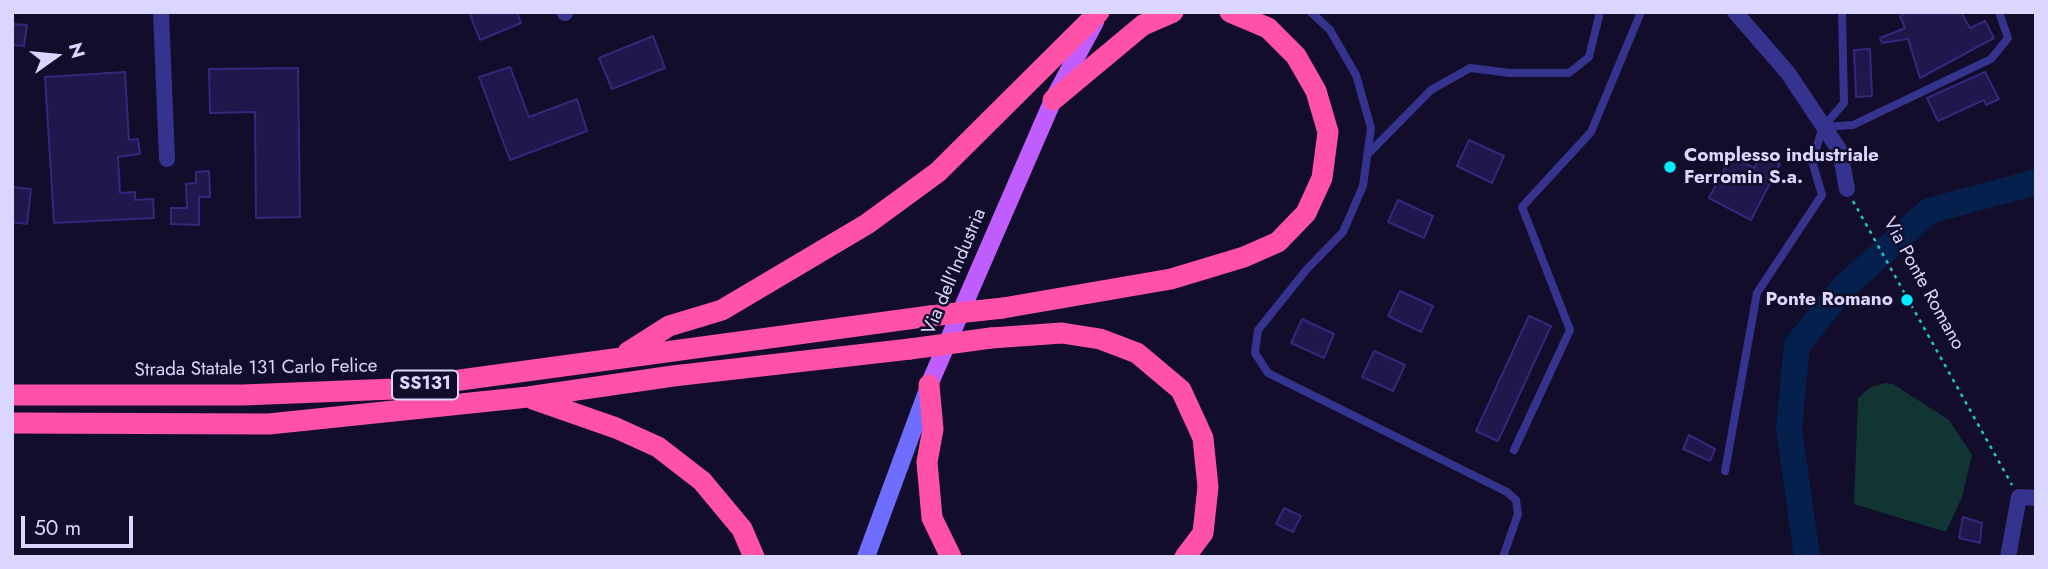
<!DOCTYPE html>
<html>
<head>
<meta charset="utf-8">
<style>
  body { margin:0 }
  #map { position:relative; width:2048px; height:569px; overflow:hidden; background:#120d2a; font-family:Jost,sans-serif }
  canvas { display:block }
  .frame { position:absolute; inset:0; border:14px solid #dad6ff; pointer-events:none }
  .north { position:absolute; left:21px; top:21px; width:70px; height:70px; -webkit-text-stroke:5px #120d2a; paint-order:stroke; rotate:75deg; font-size:19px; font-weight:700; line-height:28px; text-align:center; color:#dad6ff }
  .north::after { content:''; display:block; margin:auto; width:24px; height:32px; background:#dad6ff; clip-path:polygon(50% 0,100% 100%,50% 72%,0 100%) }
  .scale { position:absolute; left:21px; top:516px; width:112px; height:32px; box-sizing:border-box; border:4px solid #dad6ff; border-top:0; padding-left:9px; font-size:21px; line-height:24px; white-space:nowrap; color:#dad6ff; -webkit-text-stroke:5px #120d2a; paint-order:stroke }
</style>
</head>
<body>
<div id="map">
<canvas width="2048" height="569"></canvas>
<div class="frame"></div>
<div class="north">N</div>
<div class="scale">50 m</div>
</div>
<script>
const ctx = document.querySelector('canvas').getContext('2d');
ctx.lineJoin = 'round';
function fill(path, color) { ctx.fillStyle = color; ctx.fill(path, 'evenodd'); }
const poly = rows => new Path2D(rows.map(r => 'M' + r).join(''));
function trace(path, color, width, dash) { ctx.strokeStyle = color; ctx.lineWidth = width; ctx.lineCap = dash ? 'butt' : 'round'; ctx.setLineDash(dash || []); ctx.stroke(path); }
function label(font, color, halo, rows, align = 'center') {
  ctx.font = font + ' Jost,sans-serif'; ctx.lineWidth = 5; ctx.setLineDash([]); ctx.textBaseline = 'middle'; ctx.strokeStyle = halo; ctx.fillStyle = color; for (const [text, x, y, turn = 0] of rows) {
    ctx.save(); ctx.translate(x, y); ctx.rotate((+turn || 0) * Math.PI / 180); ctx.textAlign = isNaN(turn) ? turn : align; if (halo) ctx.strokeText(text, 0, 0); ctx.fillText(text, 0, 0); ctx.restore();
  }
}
const green = poly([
  [1885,383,1893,384,1949,420,1972,455,1962,497,1946,532,1854,504,1858,398,1871,387]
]);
const river = poly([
  [1807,557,1789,428,1797,345,1843,288,1929,211,2036,182]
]);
const building = poly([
  [469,12,517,12,521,23,480,40,469,12],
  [1907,12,1961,12,1970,28,1985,21,1994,38,1920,78,1908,39,1882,43,1880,38,1905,28,1900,16,1907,12],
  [12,24,27,25,24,46,12,45,12,24],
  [653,36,665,68,612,89,599,58,653,36],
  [1870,49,1872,96,1856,97,1854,50,1870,49],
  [510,67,529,117,577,99,587,131,510,160,479,77,510,67],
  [298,68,300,217,256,218,255,112,210,113,209,69,298,68],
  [125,72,129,140,138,139,140,154,118,157,120,193,135,192,135,200,153,199,154,218,54,223,45,77,125,72],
  [1985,72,1999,99,1986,105,1984,100,1938,121,1927,98,1985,72],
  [1469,140,1504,156,1492,183,1457,166,1469,140],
  [1761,154,1780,164,1751,220,1709,198,1731,156,1754,168,1761,154],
  [209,171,210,197,199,197,199,225,171,224,171,208,187,208,186,184,196,183,196,172,209,171],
  [12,187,31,189,27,224,12,222,12,187],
  [1398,200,1433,216,1424,238,1388,222,1398,200],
  [1400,291,1433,306,1421,332,1388,316,1400,291],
  [1529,316,1551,326,1498,441,1476,431,1529,316],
  [1302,319,1334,334,1324,358,1291,343,1302,319],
  [1374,351,1405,365,1393,391,1362,377,1374,351],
  [1689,435,1715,449,1710,461,1683,449,1689,435],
  [1284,508,1301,516,1293,532,1276,524,1284,508],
  [1963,517,1982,523,1980,543,1959,538,1963,517]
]);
const path = poly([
  [1853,201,2012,485]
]);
const lane = poly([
  [1311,12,1330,30,1356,75,1371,128,1363,186,1343,232,1307,269,1258,330,1255,353,1268,373,1507,492,1516,500,1518,514,1503,557],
  [1823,127,1853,125,1991,59,2008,38,1999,12],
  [1367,155,1431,90,1470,68,1510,73,1569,73,1589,57,1600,12],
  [1514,450,1570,330,1522,207,1591,132,1641,12],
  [1725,471,1757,293,1822,195,1812,161,1823,127,1844,103,1842,12]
]);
const street = poly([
  [161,12,167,159],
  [565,12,565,13],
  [1735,12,1788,73,1840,151,1847,189],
  [2008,557,2019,497,2036,498]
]);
const secondary = poly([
  [866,557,928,389]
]);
const primary = poly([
  [929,385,1053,100,1095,22]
]);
const highway = poly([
  [1053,100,1143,25,1173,12],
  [1003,308,1171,279,1244,257,1278,242,1306,213,1322,178,1328,132,1316,91,1296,56,1268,28,1230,12],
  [991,338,1062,333,1100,339,1137,353,1181,390,1203,438,1208,487,1203,533,1185,557],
  [628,352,669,326,722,310,867,224,938,172,1099,12],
  [929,385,933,429,927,462,932,518,951,557],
  [12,395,243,395,394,389,930,316],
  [533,399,616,428,658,447,702,481,742,529,754,557],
  [12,423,269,424,528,397,673,376,910,349]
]);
const highwayBridge = poly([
  [930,316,1003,308],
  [910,349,991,338]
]);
const markers = [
  [1670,167,7,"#02ebff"],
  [1907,300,7,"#02ebff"]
];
const shields = [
  [425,385,66]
];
const shieldNames = [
  ["SS131",425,385]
];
const poiNames = [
  ["Complesso industriale",1684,156],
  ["Ferromin S.a.",1684,178],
  ["Ponte Romano",1893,300,"right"]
];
const streetNames = [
  ["Via dell'Industria",955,272,-67],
  ["Via Ponte Romano",1923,284,61],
  ["Strada Statale 131 Carlo Felice",256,369,-1]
];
fill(green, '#103533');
trace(river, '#05204c', 26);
fill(building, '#21174d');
trace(building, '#36277c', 2);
trace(path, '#22c7ba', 2.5, [3.5, 5]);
trace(lane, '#35338e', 8);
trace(street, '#35338e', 16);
trace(secondary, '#6e6dff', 18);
trace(primary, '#bf5dff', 18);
trace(highway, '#ff51a8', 21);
trace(highwayBridge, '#ff51a8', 21);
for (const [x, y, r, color] of markers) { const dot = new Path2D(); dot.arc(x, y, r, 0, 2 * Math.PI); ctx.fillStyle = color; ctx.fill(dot); trace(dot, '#120d2a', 2.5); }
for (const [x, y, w] of shields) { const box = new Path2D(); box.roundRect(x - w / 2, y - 14.5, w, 29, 5); ctx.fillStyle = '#120d2a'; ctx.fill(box); trace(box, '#dad6ff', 2); }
label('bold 18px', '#dad6ff', null, shieldNames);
label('bold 19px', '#dad6ff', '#120d2a', poiNames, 'left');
label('19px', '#dad6ff', '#120d2a', streetNames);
</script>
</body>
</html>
